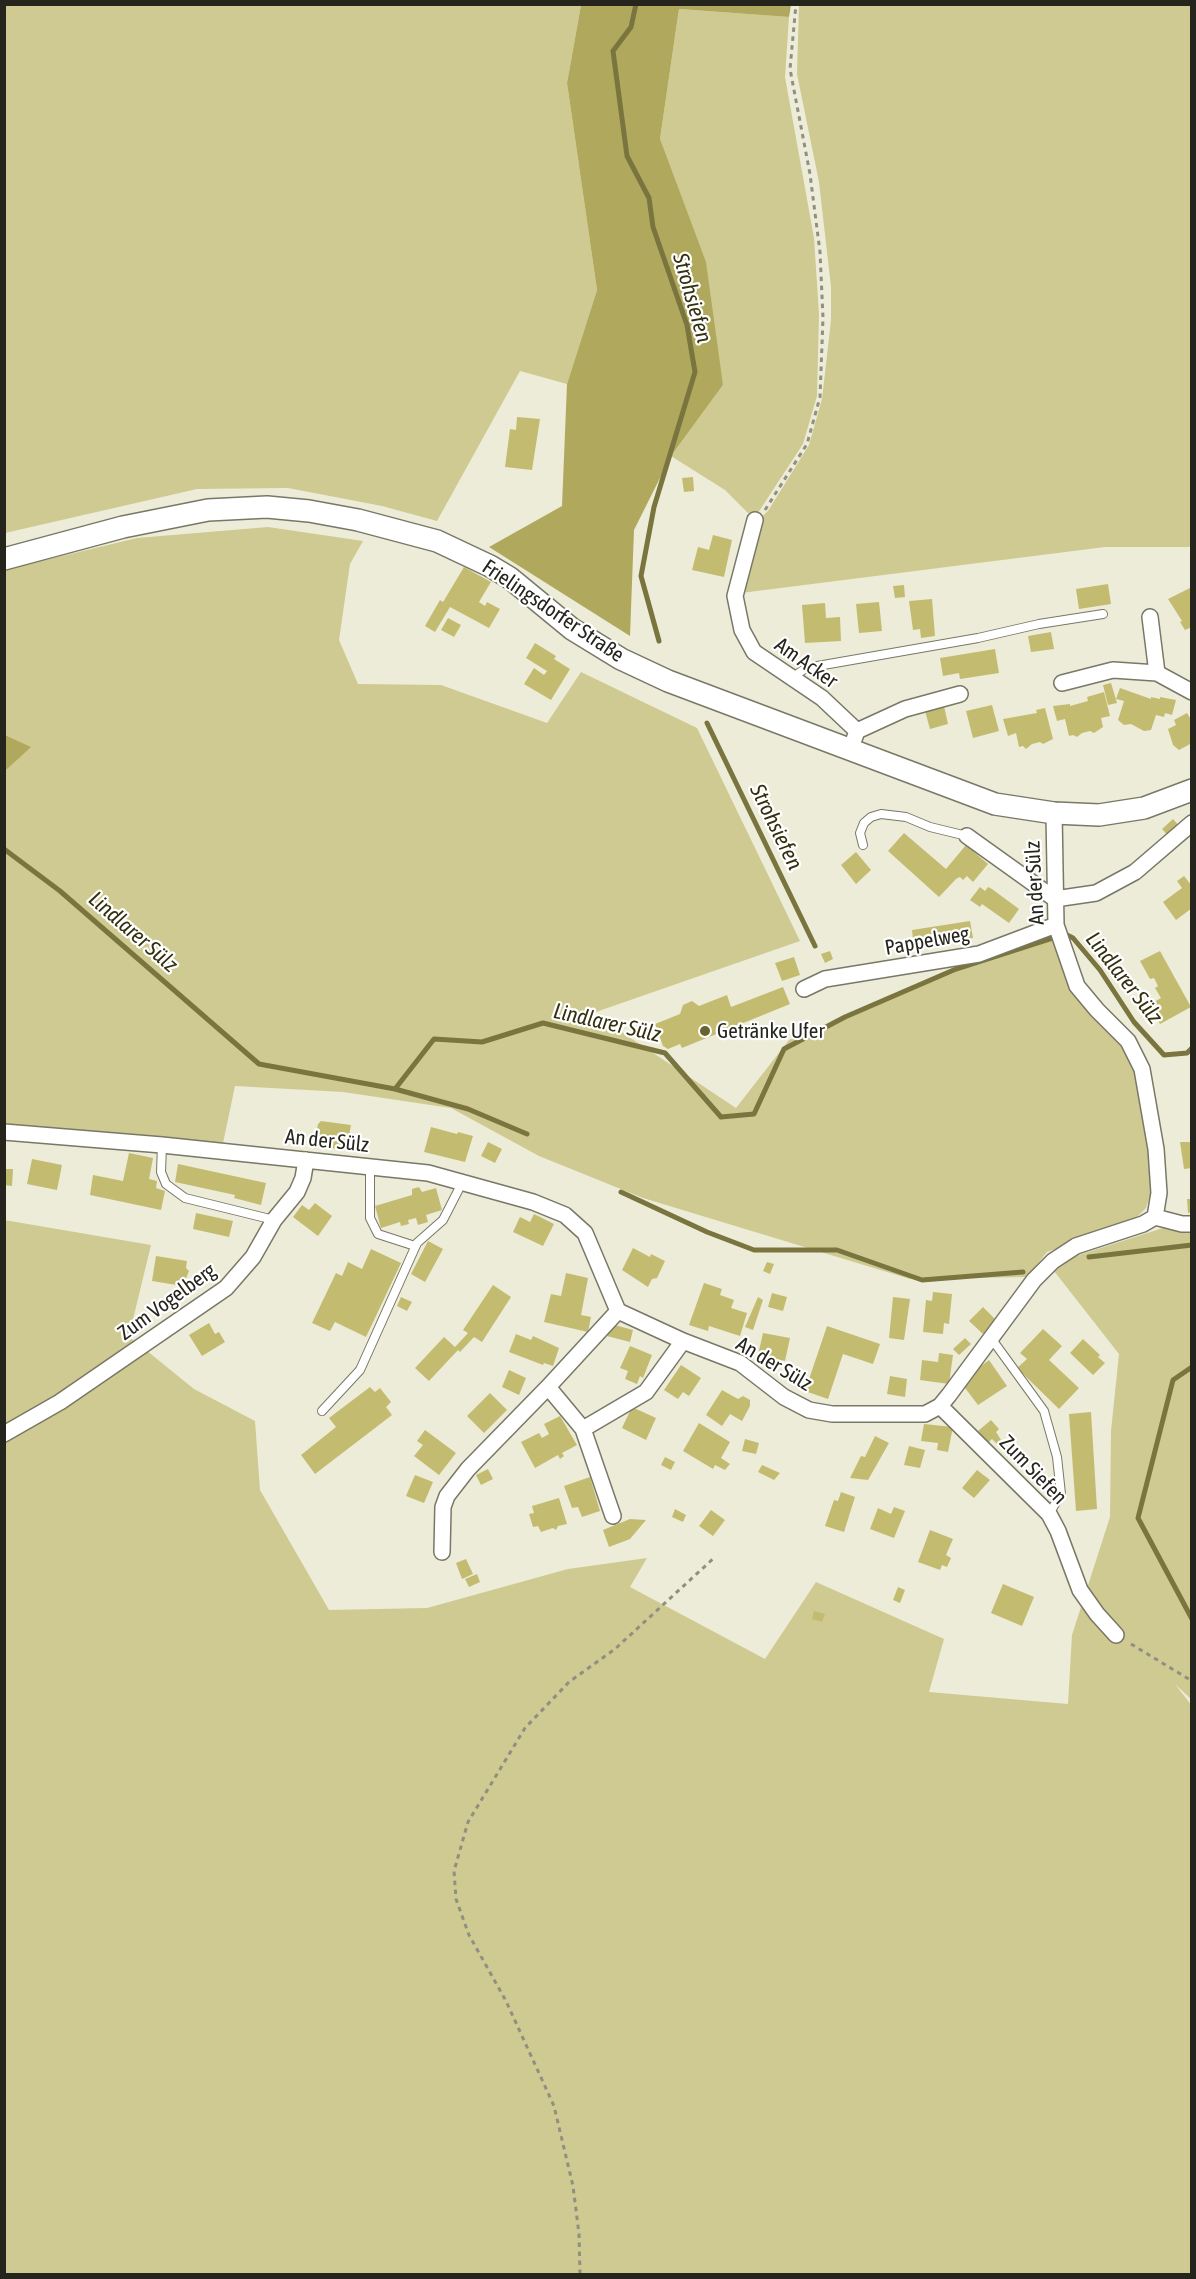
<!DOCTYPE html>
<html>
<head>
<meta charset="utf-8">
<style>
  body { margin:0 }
  #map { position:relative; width:1196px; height:2279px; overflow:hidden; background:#edecd8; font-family:"Asap Condensed",sans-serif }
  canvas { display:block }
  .frame { position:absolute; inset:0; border:6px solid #25241d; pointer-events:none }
</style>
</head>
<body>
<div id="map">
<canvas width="1196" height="2279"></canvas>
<div class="frame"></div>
</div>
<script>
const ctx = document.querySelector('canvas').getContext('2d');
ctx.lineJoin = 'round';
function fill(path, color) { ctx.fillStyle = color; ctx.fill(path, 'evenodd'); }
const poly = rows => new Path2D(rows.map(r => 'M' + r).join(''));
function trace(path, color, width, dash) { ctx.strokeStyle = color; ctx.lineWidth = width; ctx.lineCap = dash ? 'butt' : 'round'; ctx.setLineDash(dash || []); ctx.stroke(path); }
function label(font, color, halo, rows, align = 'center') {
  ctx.font = font + ' "Asap Condensed",sans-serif'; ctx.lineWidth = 4.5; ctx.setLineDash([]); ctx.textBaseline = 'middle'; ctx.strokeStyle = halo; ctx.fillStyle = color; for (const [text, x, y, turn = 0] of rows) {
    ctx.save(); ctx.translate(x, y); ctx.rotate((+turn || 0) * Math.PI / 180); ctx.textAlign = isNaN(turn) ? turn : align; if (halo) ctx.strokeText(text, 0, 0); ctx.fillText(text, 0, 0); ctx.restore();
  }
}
const green = poly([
  [4,5,581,5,567,83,597,290,567,384,520,371,437,521,382,506,288,488,197,489,5,533],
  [799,5,1191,5,1191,547,1105,547,741,593,758,520,768,511,809,445,822,399,831,320,831,287,819,182,797,74],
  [679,9,789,17,785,77,814,238,819,314,817,396,803,444,754,519,725,490,671,456,723,385,660,139],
  [268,527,363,541,350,564,339,640,358,684,441,685,547,723,581,672,697,728,800,941,593,1013,736,1108,789,1040,1051,932,1058,950,1124,1043,1139,1069,1152,1149,1150,1195,1146,1208,1133,1221,1047,1252,1027,1277,910,1279,643,1198,539,1156,451,1108,343,1092,235,1086,223,1143,5,1130,5,771,30,747,5,735,4,570,137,538],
  [4,1220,151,1245,129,1336,136,1343,57,1400,4,1429],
  [1163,1228,1191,1231,1191,1699,1175,1684,1192,1706,1191,2274,5,2274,4,1438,141,1346,194,1389,255,1421,260,1490,329,1610,427,1608,568,1569,647,1558,630,1587,765,1659,816,1582,944,1639,929,1692,1068,1704,1072,1635,1110,1517,1111,1431,1119,1354,1054,1271,1076,1256]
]);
const forest = poly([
  [581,5,791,5,789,17,679,9,660,139,706,262,723,385,671,456,634,530,630,636,489,547,562,506,567,384,597,290,567,83],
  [5,735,31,747,5,771]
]);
const stream = poly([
  [636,4,631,27,613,51,627,156,649,198,653,227,687,325,695,372,654,507,641,576,659,641],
  [707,723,815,946],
  [4,849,60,891,259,1064,395,1089,434,1039,482,1042,543,1023,665,1053,721,1117,754,1114,784,1049,845,1017,956,969,1065,934,1073,938,1100,970,1134,1022,1164,1055,1187,1053,1192,1048],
  [395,1089,468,1109,527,1134],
  [621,1192,707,1232,754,1250,837,1250,922,1280,1023,1272],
  [1089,1257,1192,1245],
  [1192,1367,1173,1380,1138,1518,1192,1619]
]);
const building = poly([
  [517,417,540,419,532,470,505,467,510,429,516,430],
  [693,477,694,491,684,492,682,478],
  [713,535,732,540,724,577,692,570,698,547,709,550],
  [464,567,491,582,479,602,485,606,487,602,500,609,489,628,450,607,435,632,425,626,440,600,443,602],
  [1108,584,1111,604,1079,609,1076,589],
  [904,585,905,597,895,598,893,586],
  [1192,587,1192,627,1185,630,1180,622,1182,621,1168,599],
  [932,599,935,636,921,638,920,629,913,630,909,601],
  [879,602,882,631,859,633,856,604],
  [825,603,826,618,840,617,841,641,805,643,802,605],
  [448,618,461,625,454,637,441,630],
  [1051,632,1054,649,1031,652,1028,636],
  [535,643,556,656,554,659,570,669,551,700,524,684,534,668,544,675,547,671,526,658],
  [995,649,999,673,960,679,959,673,943,676,940,658],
  [1111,683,1117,703,1108,705,1103,685],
  [1120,688,1151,699,1151,697,1160,699,1160,697,1176,700,1172,715,1165,713,1164,717,1156,715,1151,730,1144,731,1131,724,1124,725,1118,720,1124,701,1116,699],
  [1104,692,1110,716,1101,718,1103,727,1094,733,1090,731,1082,733,1077,737,1073,735,1069,736,1065,719,1057,721,1053,706,1070,704,1070,706,1088,701,1087,697],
  [992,705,999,731,973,738,966,711],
  [944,706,948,724,930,729,925,711],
  [1045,708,1053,739,1043,744,1040,742,1032,744,1026,749,1023,746,1019,747,1016,733,1008,736,1003,719,1037,713,1036,710],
  [1187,713,1192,721,1192,743,1179,750,1173,745,1168,729,1176,725,1174,720],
  [1173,819,1180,827,1169,837,1162,829],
  [904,833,946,869,966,845,988,864,973,882,967,876,963,880,960,877,956,879,939,897,888,851],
  [856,852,871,870,856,884,841,865],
  [1184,876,1192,886,1192,908,1176,920,1163,902,1182,888,1177,881],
  [980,887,985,891,988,887,992,889,1019,909,1009,923,982,904,980,907,970,900],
  [970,921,973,938,914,948,912,930],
  [830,951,833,959,825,963,821,954],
  [1160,951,1191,1007,1160,1024,1149,1005,1161,998,1155,988,1158,986,1154,978,1150,979,1140,961],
  [794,957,800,975,782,981,775,963],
  [783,987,790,1004,682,1048,680,1044,668,1049,663,1046,655,1024,680,1014,683,1005,692,1001,699,1006,727,995,731,1007],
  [321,1121,351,1125,349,1136,356,1137,354,1151,322,1147,314,1149,312,1141,315,1139,318,1124],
  [431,1127,457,1134,458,1132,473,1136,465,1162,424,1152],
  [488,1142,502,1149,495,1163,481,1156],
  [1180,1142,1192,1142,1192,1168,1184,1169],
  [129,1153,153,1158,149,1179,157,1181,156,1188,165,1191,161,1210,90,1195,93,1175,123,1181],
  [32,1159,62,1165,57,1190,27,1184],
  [178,1164,266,1183,261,1205,234,1198,235,1195,175,1182],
  [4,1169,13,1169,12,1186,4,1185],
  [419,1187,422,1192,436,1188,442,1210,426,1215,428,1222,418,1225,416,1218,408,1220,409,1224,401,1226,400,1222,381,1228,375,1206,412,1195,412,1189],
  [1187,1199,1192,1199,1192,1212,1188,1213],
  [315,1203,332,1216,318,1236,293,1217,302,1205,309,1210],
  [196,1213,233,1221,229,1237,193,1229],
  [534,1214,554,1224,543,1246,513,1232,520,1217,530,1222],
  [428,1241,443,1249,425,1282,411,1274],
  [633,1248,650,1257,651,1254,665,1261,657,1278,652,1279,648,1287,622,1270],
  [371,1249,401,1263,366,1337,335,1322,330,1331,312,1323,336,1273,342,1276,348,1262,362,1269],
  [156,1256,187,1261,186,1268,189,1271,183,1286,152,1281],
  [767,1262,774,1264,770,1274,763,1271],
  [566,1273,588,1278,581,1315,591,1317,588,1332,544,1322,551,1294,561,1296],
  [704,1283,722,1289,720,1295,734,1300,731,1308,747,1313,740,1336,709,1326,708,1331,689,1325],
  [493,1285,511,1297,482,1342,474,1337,460,1352,458,1350,429,1381,415,1368,444,1337,455,1347,468,1333,463,1330],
  [933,1292,952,1294,949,1324,944,1323,943,1334,923,1332,926,1300,932,1301],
  [772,1293,787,1297,783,1311,768,1307],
  [401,1297,412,1302,407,1311,397,1306],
  [758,1297,763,1300,753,1330,745,1327],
  [893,1297,910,1299,904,1340,889,1338],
  [983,1307,996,1320,983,1334,969,1321],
  [209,1323,215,1334,219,1332,225,1342,202,1356,189,1335],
  [611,1324,633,1330,630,1342,607,1336],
  [827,1326,880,1344,873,1364,843,1354,828,1399,805,1391],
  [1043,1329,1062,1346,1049,1360,1079,1388,1059,1409,1017,1368,1027,1359,1020,1353],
  [763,1333,790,1338,785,1361,758,1355],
  [516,1334,531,1340,533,1336,559,1348,553,1366,544,1363,543,1365,509,1352],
  [965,1338,971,1344,959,1355,953,1349],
  [1083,1339,1100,1355,1098,1357,1105,1363,1093,1375,1070,1353],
  [630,1346,652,1355,643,1378,640,1376,637,1384,625,1379,628,1371,620,1368],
  [939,1353,953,1355,949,1384,920,1380,922,1360,938,1362],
  [989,1360,1007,1386,978,1405,962,1384,970,1375],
  [681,1365,701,1378,689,1396,683,1392,678,1399,664,1390],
  [509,1370,526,1378,519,1395,502,1387],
  [890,1376,907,1379,905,1397,887,1394],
  [370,1387,375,1392,380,1388,391,1402,386,1407,392,1415,315,1474,301,1455,336,1427,329,1418],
  [722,1390,738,1399,743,1396,750,1400,750,1406,742,1421,730,1414,722,1426,706,1415],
  [490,1393,507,1410,484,1433,467,1416],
  [632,1407,656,1418,646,1440,622,1428],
  [1091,1412,1097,1509,1076,1511,1069,1414],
  [560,1416,577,1445,562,1453,564,1456,560,1459,558,1455,535,1468,521,1442,539,1433,542,1438,549,1434,544,1424],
  [991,1420,999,1429,996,1432,1001,1440,997,1444,992,1439,988,1443,978,1431],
  [699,1423,730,1442,721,1458,730,1464,725,1470,715,1465,713,1469,683,1451],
  [924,1424,953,1427,948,1452,937,1450,938,1443,921,1441],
  [425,1430,456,1453,439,1475,414,1456,423,1445,417,1441],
  [875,1436,889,1443,868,1480,850,1478,861,1456,865,1457],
  [745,1439,759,1443,756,1454,742,1451],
  [909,1446,925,1450,920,1468,904,1465],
  [665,1457,675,1462,671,1470,661,1465],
  [762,1465,780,1473,774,1480,758,1472],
  [488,1469,493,1479,481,1485,476,1475],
  [977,1470,990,1480,974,1498,962,1488],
  [415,1475,433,1482,424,1503,406,1496],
  [590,1477,600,1511,582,1517,578,1507,572,1508,564,1486],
  [841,1492,855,1497,844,1532,825,1526,834,1500,838,1501],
  [559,1498,567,1524,558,1526,556,1530,553,1528,541,1532,538,1526,533,1527,529,1514,534,1513,532,1506],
  [894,1507,905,1511,894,1538,870,1529,878,1508,891,1514],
  [675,1509,686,1515,683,1522,672,1517],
  [711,1510,725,1520,713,1536,699,1526],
  [630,1519,646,1520,630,1539,609,1547,603,1530],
  [930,1530,953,1539,946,1555,951,1558,947,1567,942,1565,940,1570,918,1562],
  [466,1559,473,1574,462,1579,456,1563],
  [477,1574,480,1582,469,1587,465,1579],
  [1003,1584,1034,1597,1022,1626,991,1613],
  [898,1587,905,1590,900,1603,893,1600],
  [814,1611,825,1614,822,1622,812,1619]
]);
const path = poly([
  [765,510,807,444,820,397,823,318,820,252,810,174,790,69,796,4],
  [1131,1644,1192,1681],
  [580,2274,579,2234,573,2186,554,2106,506,2001,469,1935,456,1899,454,1871,468,1822,525,1728,569,1682,615,1649,715,1557]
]);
const service = poly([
  [793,677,806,668,978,638,1039,624,1103,614],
  [863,845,860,833,864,823,871,817,881,814,906,817,930,827,967,836],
  [162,1145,161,1172,166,1184,185,1198,274,1220],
  [370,1167,370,1218,378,1234,415,1246],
  [991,1338,1044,1411,1057,1457,1061,1494,1049,1514],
  [322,1411,360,1370,417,1243,443,1220,462,1183]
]);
const minor = poly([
  [755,520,735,596,742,630,754,652,822,698,857,731,850,751],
  [1150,617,1157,673,1192,692],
  [1062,683,1113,670,1157,673],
  [857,731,905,709,960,694],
  [967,836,1055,899,1096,893,1135,872,1192,823],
  [804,989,825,979,979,954,1056,925],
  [4,1132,162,1145,428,1173,533,1202,565,1215,585,1233,618,1311,683,1341,740,1363,784,1397,809,1410,832,1414,925,1414,940,1406,949,1395,1034,1280,1053,1261,1076,1246,1143,1224,1155,1217,1159,1193,1156,1149,1142,1069,1128,1041,1097,1010,1077,986,1056,925,1054,813],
  [1155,1217,1182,1224,1192,1224],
  [618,1311,548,1387,583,1429,646,1392,683,1341],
  [940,1406,1049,1514,1058,1531,1080,1590,1097,1614,1116,1635],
  [583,1429,613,1516],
  [4,1434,60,1402,226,1288,253,1257,274,1220,297,1192,303,1178,306,1160],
  [442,1552,443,1507,447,1496,468,1469,548,1387]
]);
const secondary = poly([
  [4,559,123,527,208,510,267,507,309,511,358,520,437,541,490,566,510,578,572,629,621,659,668,681,995,804,1054,813,1099,815,1144,808,1192,790]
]);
const markers = [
  [705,1031,6,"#68632f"]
];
const streetNames = [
  ["Frielingsdorfer Straße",553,611,34],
  ["Am Acker",806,663,35],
  ["An der Sülz",1035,883,-93],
  ["Pappelweg",927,941,-10],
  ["An der Sülz",327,1141,6],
  ["Zum Vogelberg",167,1302,-36],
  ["An der Sülz",774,1364,31],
  ["Zum Siefen",1033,1470,46]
];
const poiNames = [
  ["Getränke Ufer",717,1031]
];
const waterNames = [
  ["Strohsiefen",692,298,74],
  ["Strohsiefen",776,827,64],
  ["Lindlarer Sülz",133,932,41],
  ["Lindlarer Sülz",1124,978,52],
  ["Lindlarer Sülz",607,1023,13]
];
fill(green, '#cfca91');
fill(forest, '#b0a95d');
trace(stream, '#7a753f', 5);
fill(building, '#c3bc70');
trace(service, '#797766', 10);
trace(minor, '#797766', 18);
trace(secondary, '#797766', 24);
trace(path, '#908f81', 3, [4.5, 4.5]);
trace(service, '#fff', 8);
trace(minor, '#fff', 15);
trace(secondary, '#fff', 21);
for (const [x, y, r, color] of markers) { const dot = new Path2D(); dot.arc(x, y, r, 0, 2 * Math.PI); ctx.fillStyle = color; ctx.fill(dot); trace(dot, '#fff', 2); }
label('21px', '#25241d', '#fff', streetNames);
label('21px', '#25241d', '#fff', poiNames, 'left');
label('italic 22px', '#343110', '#fff', waterNames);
</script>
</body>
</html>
